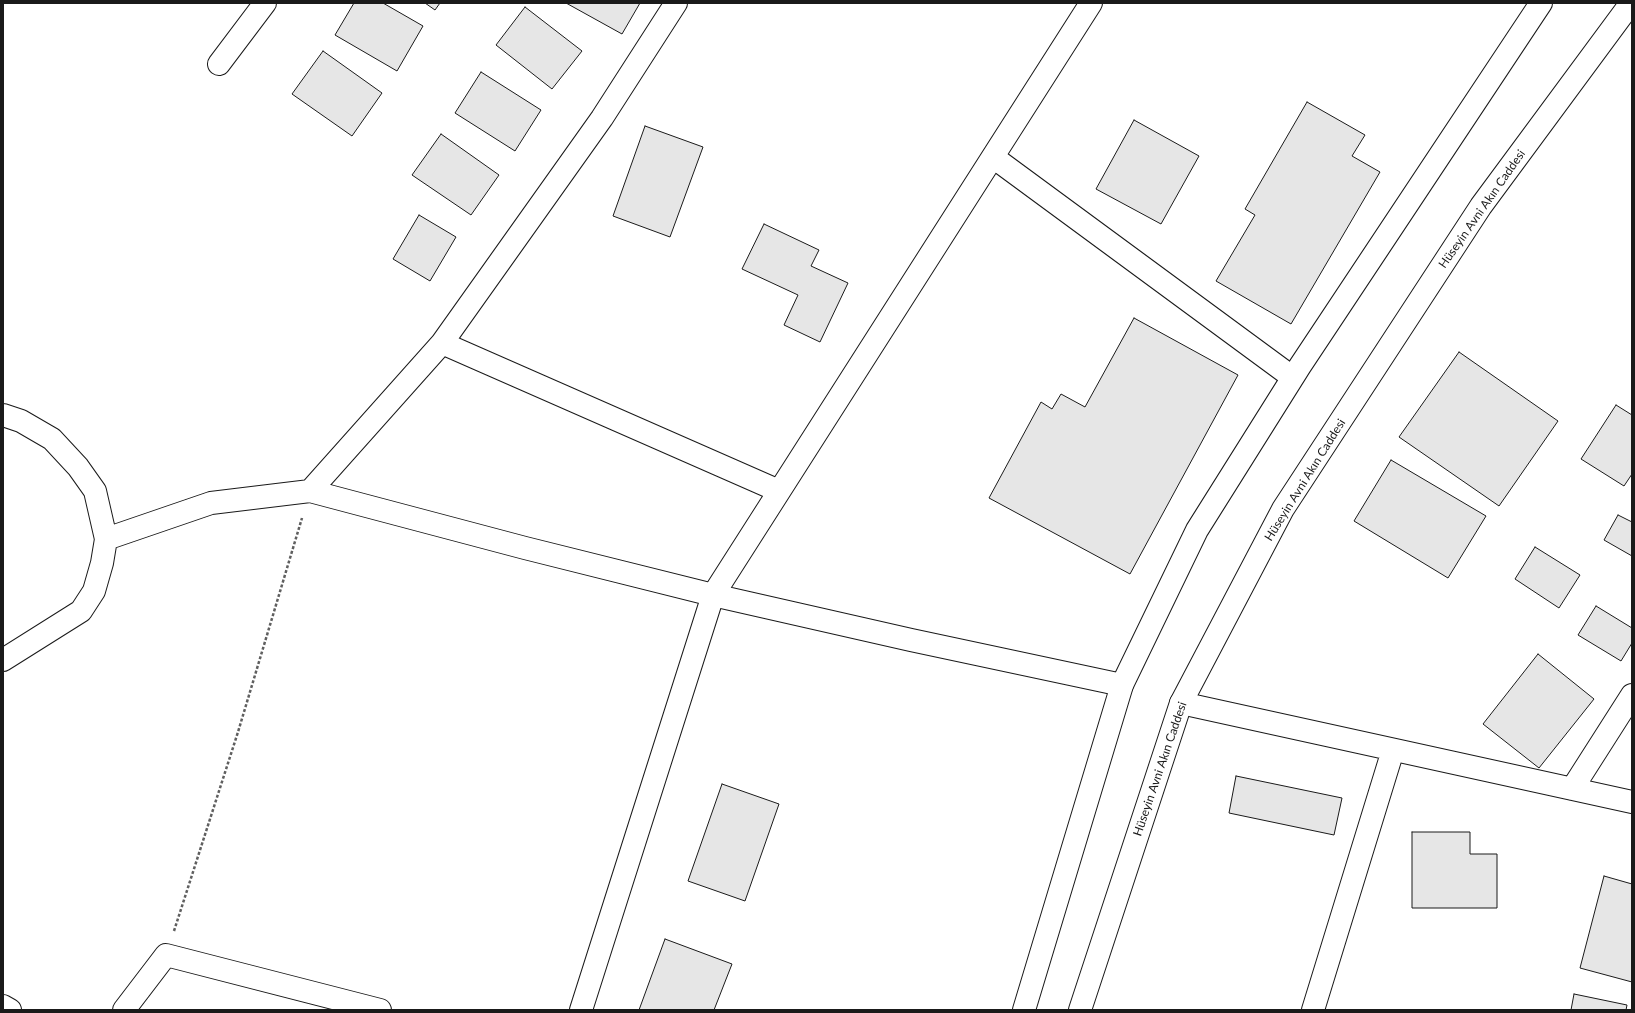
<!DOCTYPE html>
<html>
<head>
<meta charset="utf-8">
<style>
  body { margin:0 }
  #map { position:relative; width:1635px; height:1013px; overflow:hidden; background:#fff; font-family:Lato,sans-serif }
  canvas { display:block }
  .frame { position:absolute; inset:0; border:4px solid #1a1a1a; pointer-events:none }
</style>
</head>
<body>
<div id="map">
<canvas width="1635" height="1013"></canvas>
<div class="frame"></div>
</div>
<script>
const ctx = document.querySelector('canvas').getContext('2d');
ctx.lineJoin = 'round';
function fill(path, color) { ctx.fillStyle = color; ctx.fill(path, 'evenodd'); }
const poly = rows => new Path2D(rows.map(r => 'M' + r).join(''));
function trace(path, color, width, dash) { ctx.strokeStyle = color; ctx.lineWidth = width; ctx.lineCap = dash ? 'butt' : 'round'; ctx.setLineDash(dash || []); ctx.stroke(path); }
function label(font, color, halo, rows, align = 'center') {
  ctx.font = font + ' Lato,sans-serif'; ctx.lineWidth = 3; ctx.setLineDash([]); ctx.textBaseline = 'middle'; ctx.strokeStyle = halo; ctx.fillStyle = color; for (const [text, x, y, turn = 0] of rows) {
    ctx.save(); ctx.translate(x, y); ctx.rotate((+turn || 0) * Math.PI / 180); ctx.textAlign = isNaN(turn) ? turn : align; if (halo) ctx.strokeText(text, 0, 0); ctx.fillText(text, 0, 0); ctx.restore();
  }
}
const building = poly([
  [354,3,383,3,423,26,397,71,335,35,354,3],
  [425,3,440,3,435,10,425,3],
  [566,3,640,3,622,34,566,3],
  [525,7,582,51,552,89,496,45,525,7],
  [323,51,382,93,352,136,292,94,323,51],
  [481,72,541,110,515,151,455,113,481,72],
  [1307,102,1365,135,1352,156,1380,172,1291,324,1216,281,1255,215,1245,209,1307,102],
  [1134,120,1199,156,1161,224,1096,189,1134,120],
  [645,126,703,147,670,237,613,216,645,126],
  [441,134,499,175,471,215,412,175,441,134],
  [419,215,456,237,430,281,393,259,419,215],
  [764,224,819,250,811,266,848,283,820,342,784,325,798,295,742,269,764,224],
  [1134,318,1238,375,1130,574,989,498,1041,402,1052,409,1061,394,1085,407,1134,318],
  [1459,352,1558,421,1499,506,1399,437,1459,352],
  [1616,405,1632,415,1632,474,1624,486,1581,459,1616,405],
  [1391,460,1486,516,1448,578,1354,521,1391,460],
  [1618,515,1632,522,1632,556,1604,540,1618,515],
  [1535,547,1580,575,1559,608,1515,579,1535,547],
  [1596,606,1632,628,1632,643,1621,661,1578,635,1596,606],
  [1538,654,1594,699,1539,768,1483,724,1538,654],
  [1236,776,1342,798,1334,835,1229,813,1236,776],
  [722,784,779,804,745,901,688,881,722,784],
  [1412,832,1470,832,1470,854,1497,854,1497,908,1412,908,1412,832],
  [1604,876,1632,884,1632,982,1580,968,1604,876],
  [665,939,732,964,714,1010,639,1010,665,939],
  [1574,994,1627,1005,1626,1010,1571,1010,1574,994]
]);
const path = poly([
  [174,931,238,732,302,518]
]);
const minor = poly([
  [219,64,265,3],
  [993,157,1292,377],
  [442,343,779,491],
  [3,415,21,421,52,439,78,467,95,491,106,539,102,563,94,591,81,611,3,660],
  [310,491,442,343,602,118,676,3],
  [106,539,211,503,310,491,525,548,713,595,1091,3],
  [1181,703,1632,802],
  [1572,789,1632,695],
  [3,1006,10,1010],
  [124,1010,166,955,380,1010],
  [581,1010,713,595,911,640,1122,685],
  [1313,1010,1393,750]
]);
const major = poly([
  [1024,1010,1122,685,1197,530,1300,366,1541,3],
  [1080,1010,1181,703,1283,509,1481,206,1631,3]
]);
const streetNames = [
  ["Hüseyin Avni Akın Caddesi",1482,209,-55],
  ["Hüseyin Avni Akın Caddesi",1305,480,-58],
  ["Hüseyin Avni Akın Caddesi",1160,769,-71]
];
fill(building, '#e6e6e6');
trace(building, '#1a1a1a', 1);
trace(minor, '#1a1a1a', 24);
trace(major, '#1a1a1a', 24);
trace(path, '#5f5f5f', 2.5, [3, 2]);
trace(minor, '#fff', 22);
trace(major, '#fff', 22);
label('12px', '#1a1a1a', '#fff', streetNames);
</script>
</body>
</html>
